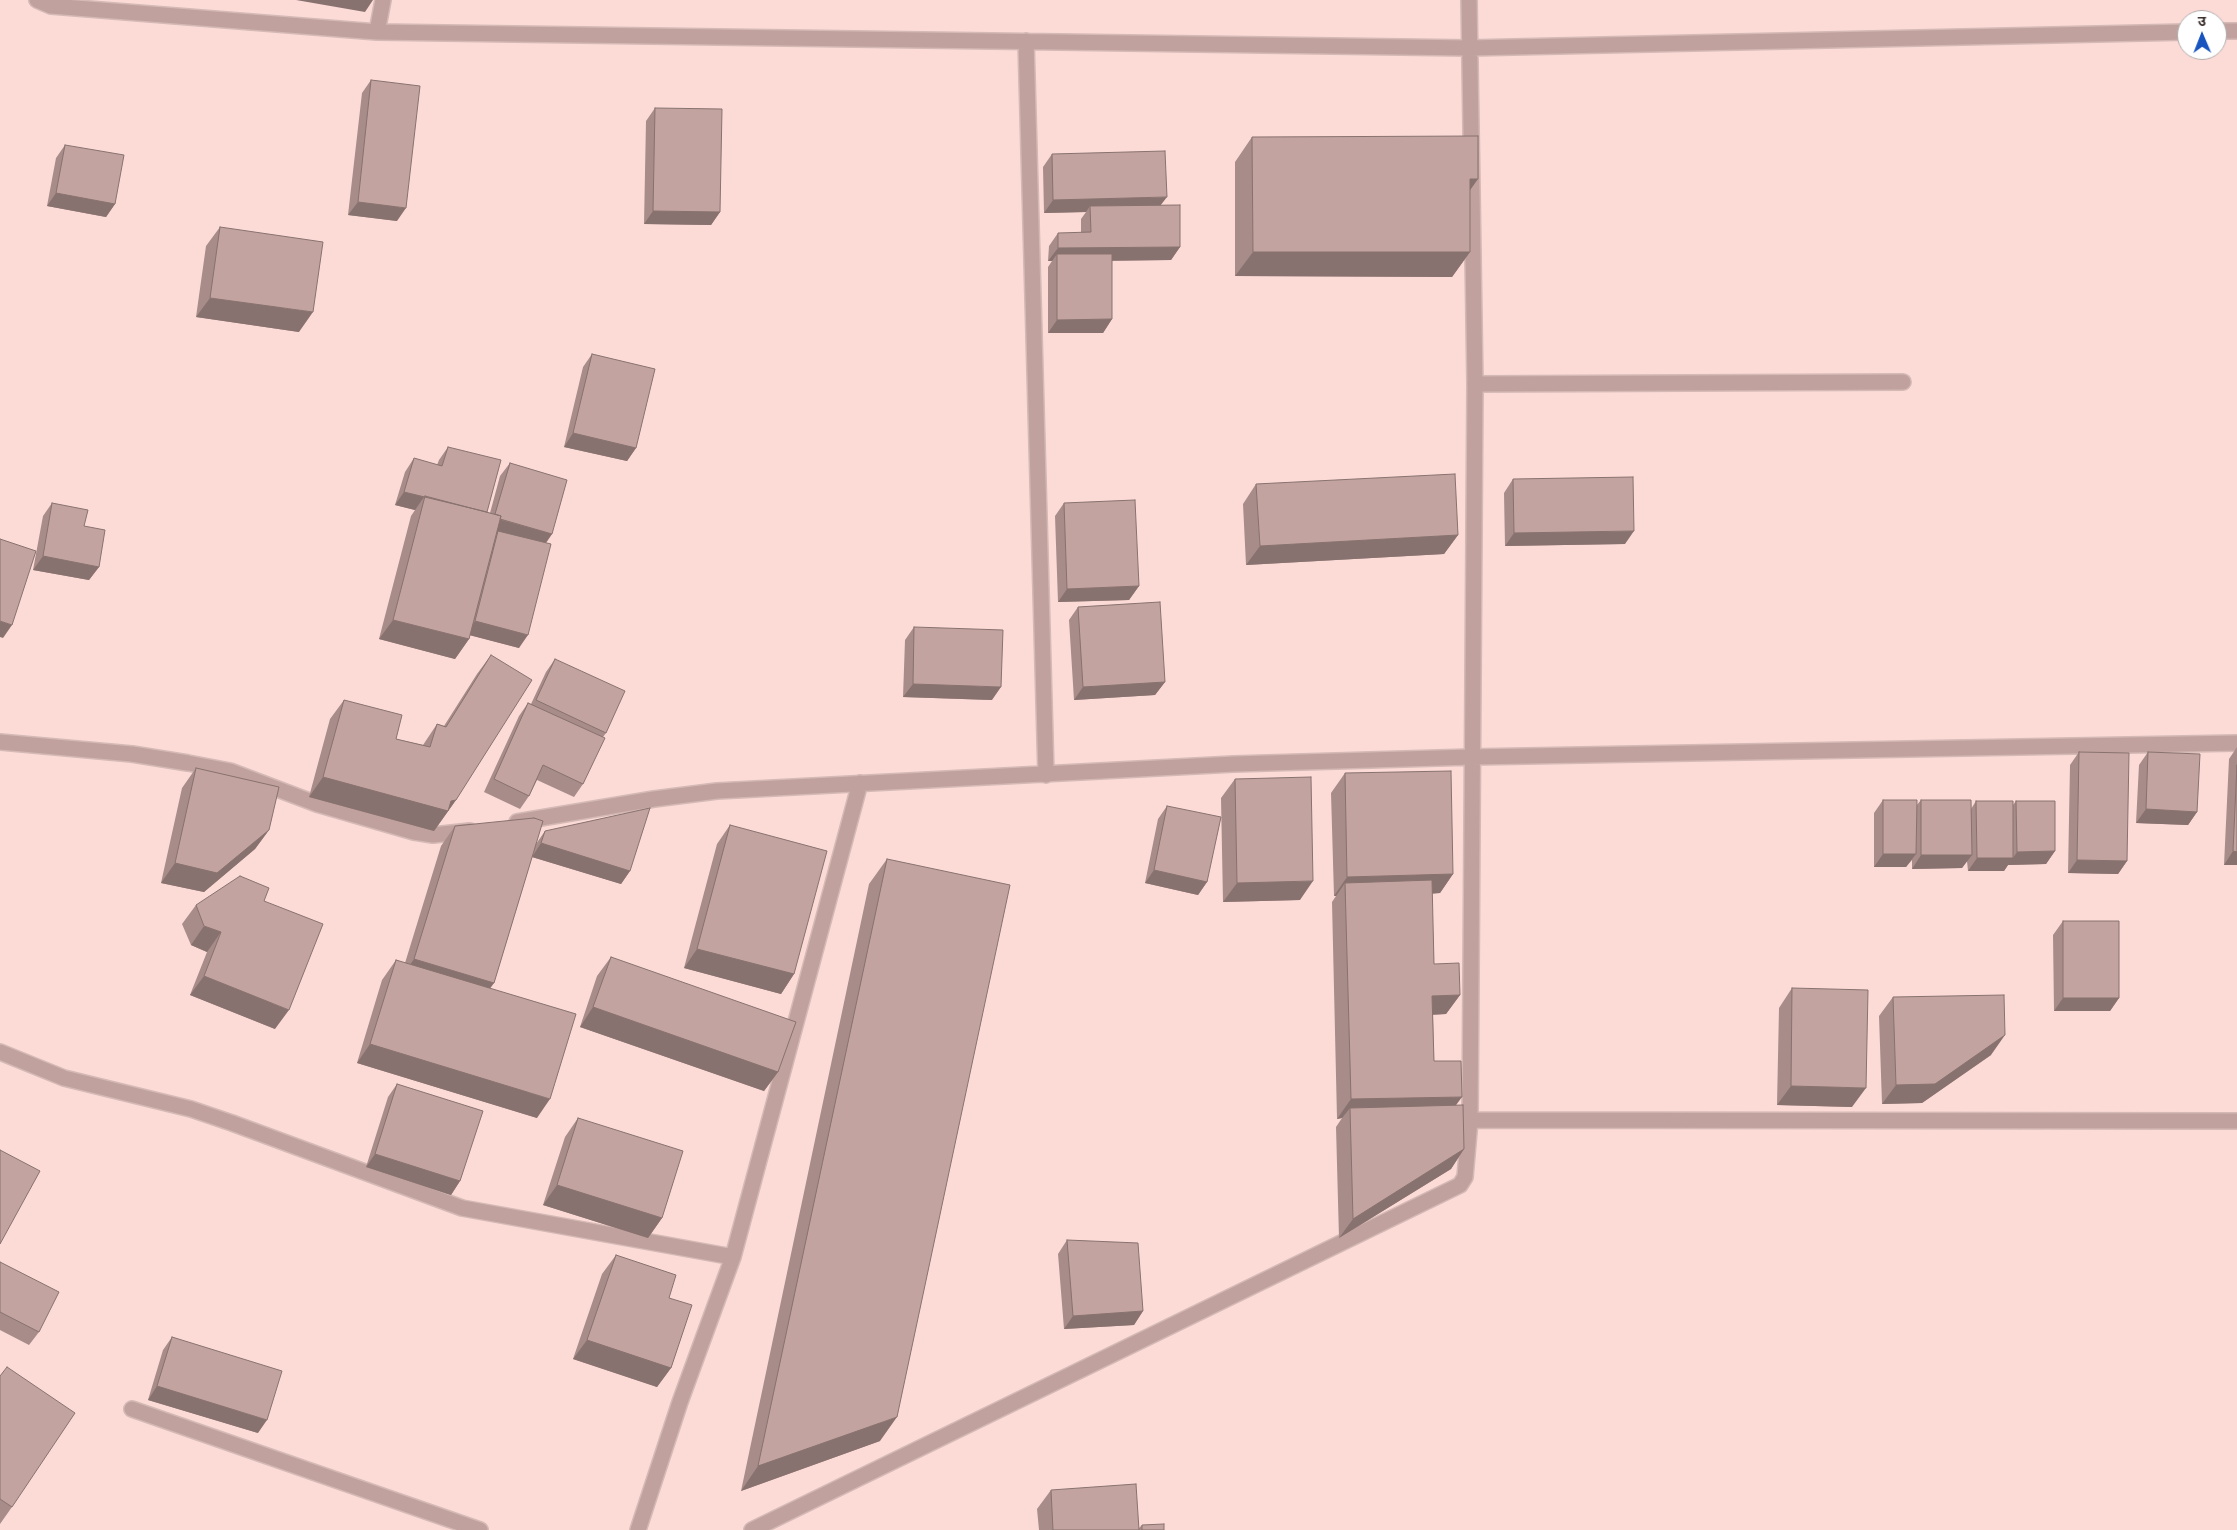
<!DOCTYPE html>
<html>
<head>
<meta charset="utf-8">
<style>
  body { margin:0 }
  #map { position:relative; width:2237px; height:1530px; overflow:hidden; background:#fcdbd7; font-family:Raleway,"Noto Sans Devanagari",sans-serif }
  canvas { display:block }
  .north { position:absolute; left:2177px; top:10px; width:50px; height:50px; box-sizing:border-box; background:#fff; border:1px solid #b1acab; border-radius:50%; rotate:359deg; font-size:14px; font-weight:700; line-height:20px; text-align:center; color:#3b2f2d }
  .north::after { content:''; display:block; margin:auto; width:18px; height:22px; background:#1854bf; clip-path:polygon(50% 0,100% 100%,50% 72%,0 100%) }
</style>
</head>
<body>
<div id="map">
<canvas width="2237" height="1530"></canvas>
<div class="north">उ</div>
</div>
<script>
const ctx = document.querySelector('canvas').getContext('2d');
ctx.lineJoin = 'round';
const poly = rows => new Path2D(rows.map(r => 'M' + r).join(''));
function trace(path, color, width, dash) { ctx.strokeStyle = color; ctx.lineWidth = width; ctx.lineCap = dash ? 'butt' : 'round'; ctx.setLineDash(dash || []); ctx.stroke(path); }
function fill(path, color) { ctx.fillStyle = color; ctx.fill(path, 'evenodd'); }
const lane = poly([
  [1475,384,1903,382]
]);
const street = poly([
  [37,0,51,6,377,32,1469,48,2187,32],
  [2217,31,2237,31],
  [377,32,383,0],
  [1026,41,1046,775],
  [0,742,132,754,188,763,230,771,317,804,414,832,433,835,470,831],
  [517,822,654,799,717,791,1234,764,1472,757,2237,743],
  [0,1052,64,1078,191,1109,232,1123,462,1208,733,1257],
  [1470,1120,2237,1121],
  [132,1409,480,1530],
  [638,1530,680,1402,733,1257,860,783],
  [752,1530,1460,1185,1465,1177,1470,1120,1475,384,1469,0]
]);
const wall = poly([
  [371,80,397,221,348,215,362,93],
  [655,108,720,212,711,225,644,224,646,121],
  [1252,137,1470,191,1470,252,1452,277,1235,276,1235,162],
  [65,145,115,204,106,217,47,206,56,158],
  [1052,154,1161,205,1180,247,1171,260,1112,261,1112,319,1103,333,1048,333,1048,267,1052,261,1048,261,1049,246,1058,233,1081,233,1081,219,1086,212,1044,213,1043,167],
  [220,227,299,332,196,317,206,246],
  [592,354,636,448,627,461,564,447,583,367],
  [448,447,487,512,490,513,500,476,510,463,552,534,546,543,519,648,470,635,469,639,455,659,379,639,411,516,415,510,395,505,405,472,414,458,437,465,439,460],
  [1513,479,1625,544,1505,546,1504,493],
  [1256,484,1458,535,1444,554,1246,565,1243,504],
  [52,503,84,526,99,567,89,580,33,570,43,516],
  [1064,503,1139,586,1129,600,1058,602,1055,516],
  [1078,607,1165,682,1155,695,1074,700,1069,620],
  [914,627,992,700,903,697,905,640],
  [491,655,456,800,434,831,309,797,330,719,344,700,396,739,423,745,437,724,444,726,477,674],
  [555,659,606,733,603,737,583,784,574,797,537,780,529,796,520,809,484,792,519,716,528,703,531,704,546,672],
  [2237,747,2237,865,2224,865,2229,759],
  [2079,752,2127,861,2118,874,2068,873,2070,765],
  [2148,752,2197,812,2188,825,2136,823,2139,765],
  [196,768,269,830,255,849,204,892,161,883,182,788],
  [1345,773,1453,874,1440,893,1432,894,1434,964,1460,995,1446,1014,1433,1015,1434,1061,1456,1105,1464,1149,1451,1169,1339,1238,1336,1127,1342,1118,1337,1119,1332,902,1336,896,1334,896,1331,793],
  [1235,779,1300,900,1223,902,1221,798],
  [1883,800,1916,806,1921,800,1971,809,1976,801,2013,805,2016,801,2055,851,2046,864,2008,865,2004,871,1968,871,1967,861,1962,868,1912,869,1912,860,1906,867,1874,867,1874,813],
  [1167,806,1207,882,1198,895,1145,883,1158,819],
  [730,825,794,974,781,994,684,968,717,844],
  [455,826,536,844,545,831,630,871,621,884,532,857,494,983,490,988,537,1118,357,1063,382,980,396,960,405,963,441,846],
  [887,859,880,1441,741,1491,869,884],
  [264,901,275,1029,190,995,207,952,191,945,182,924,196,905],
  [2063,921,2119,998,2110,1011,2054,1011,2053,935],
  [611,957,778,1072,764,1091,580,1027,597,976],
  [1792,988,1852,1107,1777,1105,1779,1008],
  [1893,997,1991,1055,1922,1103,1882,1104,1879,1016],
  [397,1084,460,1181,451,1195,366,1167,388,1097],
  [578,1118,662,1218,648,1238,543,1205,565,1137],
  [1067,1240,1143,1311,1134,1325,1064,1329,1058,1254],
  [616,1255,669,1298,671,1368,657,1387,573,1359,602,1274],
  [0,1262,39,1332,29,1345,0,1330],
  [172,1337,258,1433,148,1400,163,1350],
  [0,1376,12,1507,0,1524],
  [1051,1490,1139,1528,1142,1525,1164,1530,1039,1530,1037,1509]
]);
const shadedWall = poly([
  [296,0,373,0,365,12],
  [1470,179,1478,179,1461,203],
  [56,193,115,204,106,217,47,206],
  [1167,197,1157,210,1090,206,1086,212,1044,213,1053,200],
  [358,202,406,208,397,221,348,215],
  [653,211,720,212,711,225,644,224],
  [1180,247,1171,260,1057,261,1057,254,1052,261,1048,261,1058,248],
  [1253,252,1470,252,1452,277,1235,276],
  [210,298,313,312,299,332,196,317],
  [1112,319,1103,333,1048,333,1057,320],
  [573,433,636,448,627,461,564,447],
  [404,492,424,497,415,510,395,505],
  [494,518,552,534,542,548,498,531,496,534],
  [1634,531,1625,544,1505,546,1514,533],
  [1458,535,1444,554,1246,565,1260,546],
  [43,556,99,567,89,580,33,570],
  [1139,586,1129,600,1058,602,1067,589],
  [393,620,469,639,455,659,379,639],
  [0,621,12,625,3,638,0,637],
  [475,621,528,635,519,648,465,634],
  [1165,682,1155,695,1074,700,1083,687],
  [913,684,1001,687,992,700,903,697],
  [323,777,451,801,456,800,434,831,309,797],
  [2146,809,2197,812,2188,825,2136,823],
  [269,830,255,849,204,892,161,883,175,863],
  [541,843,630,871,621,884,532,857],
  [2055,851,2046,864,2008,865,2004,871,1968,871,1977,858,2013,858,2017,852],
  [2233,851,2237,852,2237,865,2224,865],
  [1883,854,1916,854,1906,867,1874,867],
  [1921,855,1972,855,1962,868,1912,869],
  [2077,860,2127,861,2118,874,2068,873],
  [1154,870,1207,882,1198,895,1145,883],
  [1453,874,1440,893,1345,896,1345,883,1336,896,1334,896,1347,877],
  [1313,881,1300,900,1223,902,1237,883],
  [204,926,221,932,207,952,191,945],
  [697,949,794,974,781,994,684,968],
  [414,959,494,983,480,1002,401,978],
  [204,976,289,1010,275,1029,190,995],
  [1460,995,1446,1014,1419,1015,1432,996],
  [2063,998,2119,998,2110,1011,2054,1011],
  [593,1007,778,1072,764,1091,580,1027],
  [2005,1035,1991,1055,1922,1103,1882,1104,1896,1085],
  [370,1044,550,1099,537,1118,357,1063],
  [1791,1086,1866,1088,1852,1107,1777,1105],
  [1462,1097,1448,1116,1350,1108,1342,1118,1337,1119,1351,1099],
  [1464,1149,1451,1169,1339,1238,1353,1219],
  [375,1154,460,1181,451,1195,366,1167],
  [557,1185,662,1218,648,1238,543,1205],
  [1143,1311,1134,1325,1064,1329,1073,1316],
  [587,1340,671,1368,657,1387,573,1359],
  [157,1386,267,1420,258,1433,148,1400],
  [897,1417,880,1441,741,1491,758,1466]
]);
const building = poly([
  [371,80,420,86,406,208,358,202,371,80],
  [655,108,722,109,720,212,653,211,655,108],
  [1478,136,1478,179,1470,179,1470,252,1253,252,1252,137,1478,136],
  [65,145,124,155,115,204,56,193,65,145],
  [1165,151,1167,197,1053,200,1052,154,1165,151],
  [1180,205,1180,247,1058,248,1058,233,1091,232,1090,206,1180,205],
  [220,227,323,242,313,312,210,298,220,227],
  [1057,254,1112,254,1112,319,1057,320,1057,254],
  [592,354,655,369,636,448,573,433,592,354],
  [448,447,501,460,487,512,404,492,414,458,442,466,448,447],
  [510,463,567,480,552,534,500,519,501,516,495,514,510,463],
  [1455,474,1458,535,1260,546,1256,484,1455,474],
  [1633,477,1634,531,1514,533,1513,479,1633,477],
  [425,496,501,516,469,639,393,620,425,496],
  [1135,500,1139,586,1067,589,1064,503,1135,500],
  [52,503,88,510,84,526,105,530,99,567,43,556,52,503],
  [498,531,551,544,528,635,475,621,498,531],
  [0,539,36,551,12,625,0,621,0,539],
  [1160,602,1165,682,1083,687,1078,607,1160,602],
  [914,627,1003,630,1001,687,913,684,914,627],
  [491,655,532,680,456,800,451,801,448,811,323,777,344,700,402,715,396,739,430,747,437,724,446,727,491,655],
  [555,659,625,691,606,733,536,700,555,659],
  [528,703,605,738,583,784,543,765,529,796,494,779,528,703],
  [2079,752,2129,753,2127,861,2077,860,2079,752],
  [2148,752,2200,754,2197,812,2146,809,2148,752],
  [2237,765,2237,852,2233,851,2237,765],
  [196,768,279,787,269,830,217,873,175,863,196,768],
  [1451,771,1453,874,1347,877,1345,773,1451,771],
  [1311,777,1313,881,1237,883,1235,779,1311,777],
  [1883,800,1917,800,1916,854,1883,854,1883,800],
  [1921,800,1971,800,1972,855,1921,855,1921,800],
  [1976,801,2013,801,2013,858,1977,858,1976,801],
  [2016,801,2055,801,2055,851,2017,852,2016,801],
  [1167,806,1221,817,1207,882,1154,870,1167,806],
  [650,808,630,871,541,843,545,831,650,808],
  [534,818,543,821,494,983,414,959,455,826,534,818],
  [730,825,827,851,794,974,697,949,730,825],
  [887,859,1010,885,897,1417,758,1466,887,859],
  [240,876,269,888,264,901,323,924,289,1010,204,976,221,932,204,926,196,905,240,876],
  [1432,880,1434,964,1459,963,1460,995,1432,996,1434,1061,1461,1061,1462,1097,1351,1099,1345,883,1432,880],
  [2063,921,2119,921,2119,998,2063,998,2063,921],
  [611,957,796,1022,778,1072,593,1007,611,957],
  [396,960,576,1014,550,1099,370,1044,396,960],
  [1792,988,1868,990,1866,1088,1791,1086,1792,988],
  [2004,995,2005,1035,1935,1084,1896,1085,1893,997,2004,995],
  [397,1084,483,1111,460,1181,375,1154,397,1084],
  [1463,1105,1464,1149,1353,1219,1350,1108,1463,1105],
  [578,1118,683,1151,662,1218,557,1185,578,1118],
  [0,1150,40,1171,0,1244,0,1150],
  [1067,1240,1138,1243,1143,1311,1073,1316,1067,1240],
  [616,1255,676,1275,669,1298,692,1305,671,1368,587,1340,616,1255],
  [0,1262,59,1292,39,1332,0,1312,0,1262],
  [172,1337,282,1371,267,1420,157,1386,172,1337],
  [7,1367,75,1413,12,1507,0,1499,0,1376,7,1367],
  [1136,1484,1139,1530,1053,1530,1051,1490,1136,1484],
  [1164,1524,1164,1530,1142,1530,1142,1525,1164,1524]
]);
trace(lane, '#d5b9b5', 18);
trace(street, '#d5b9b5', 18);
trace(lane, '#c0a19d', 15);
trace(street, '#c0a19d', 15);
fill(wall, '#a78c89');
fill(shadedWall, '#88726f');
fill(building, '#c2a39f');
trace(building, '#88726f', 1);
</script>
</body>
</html>
